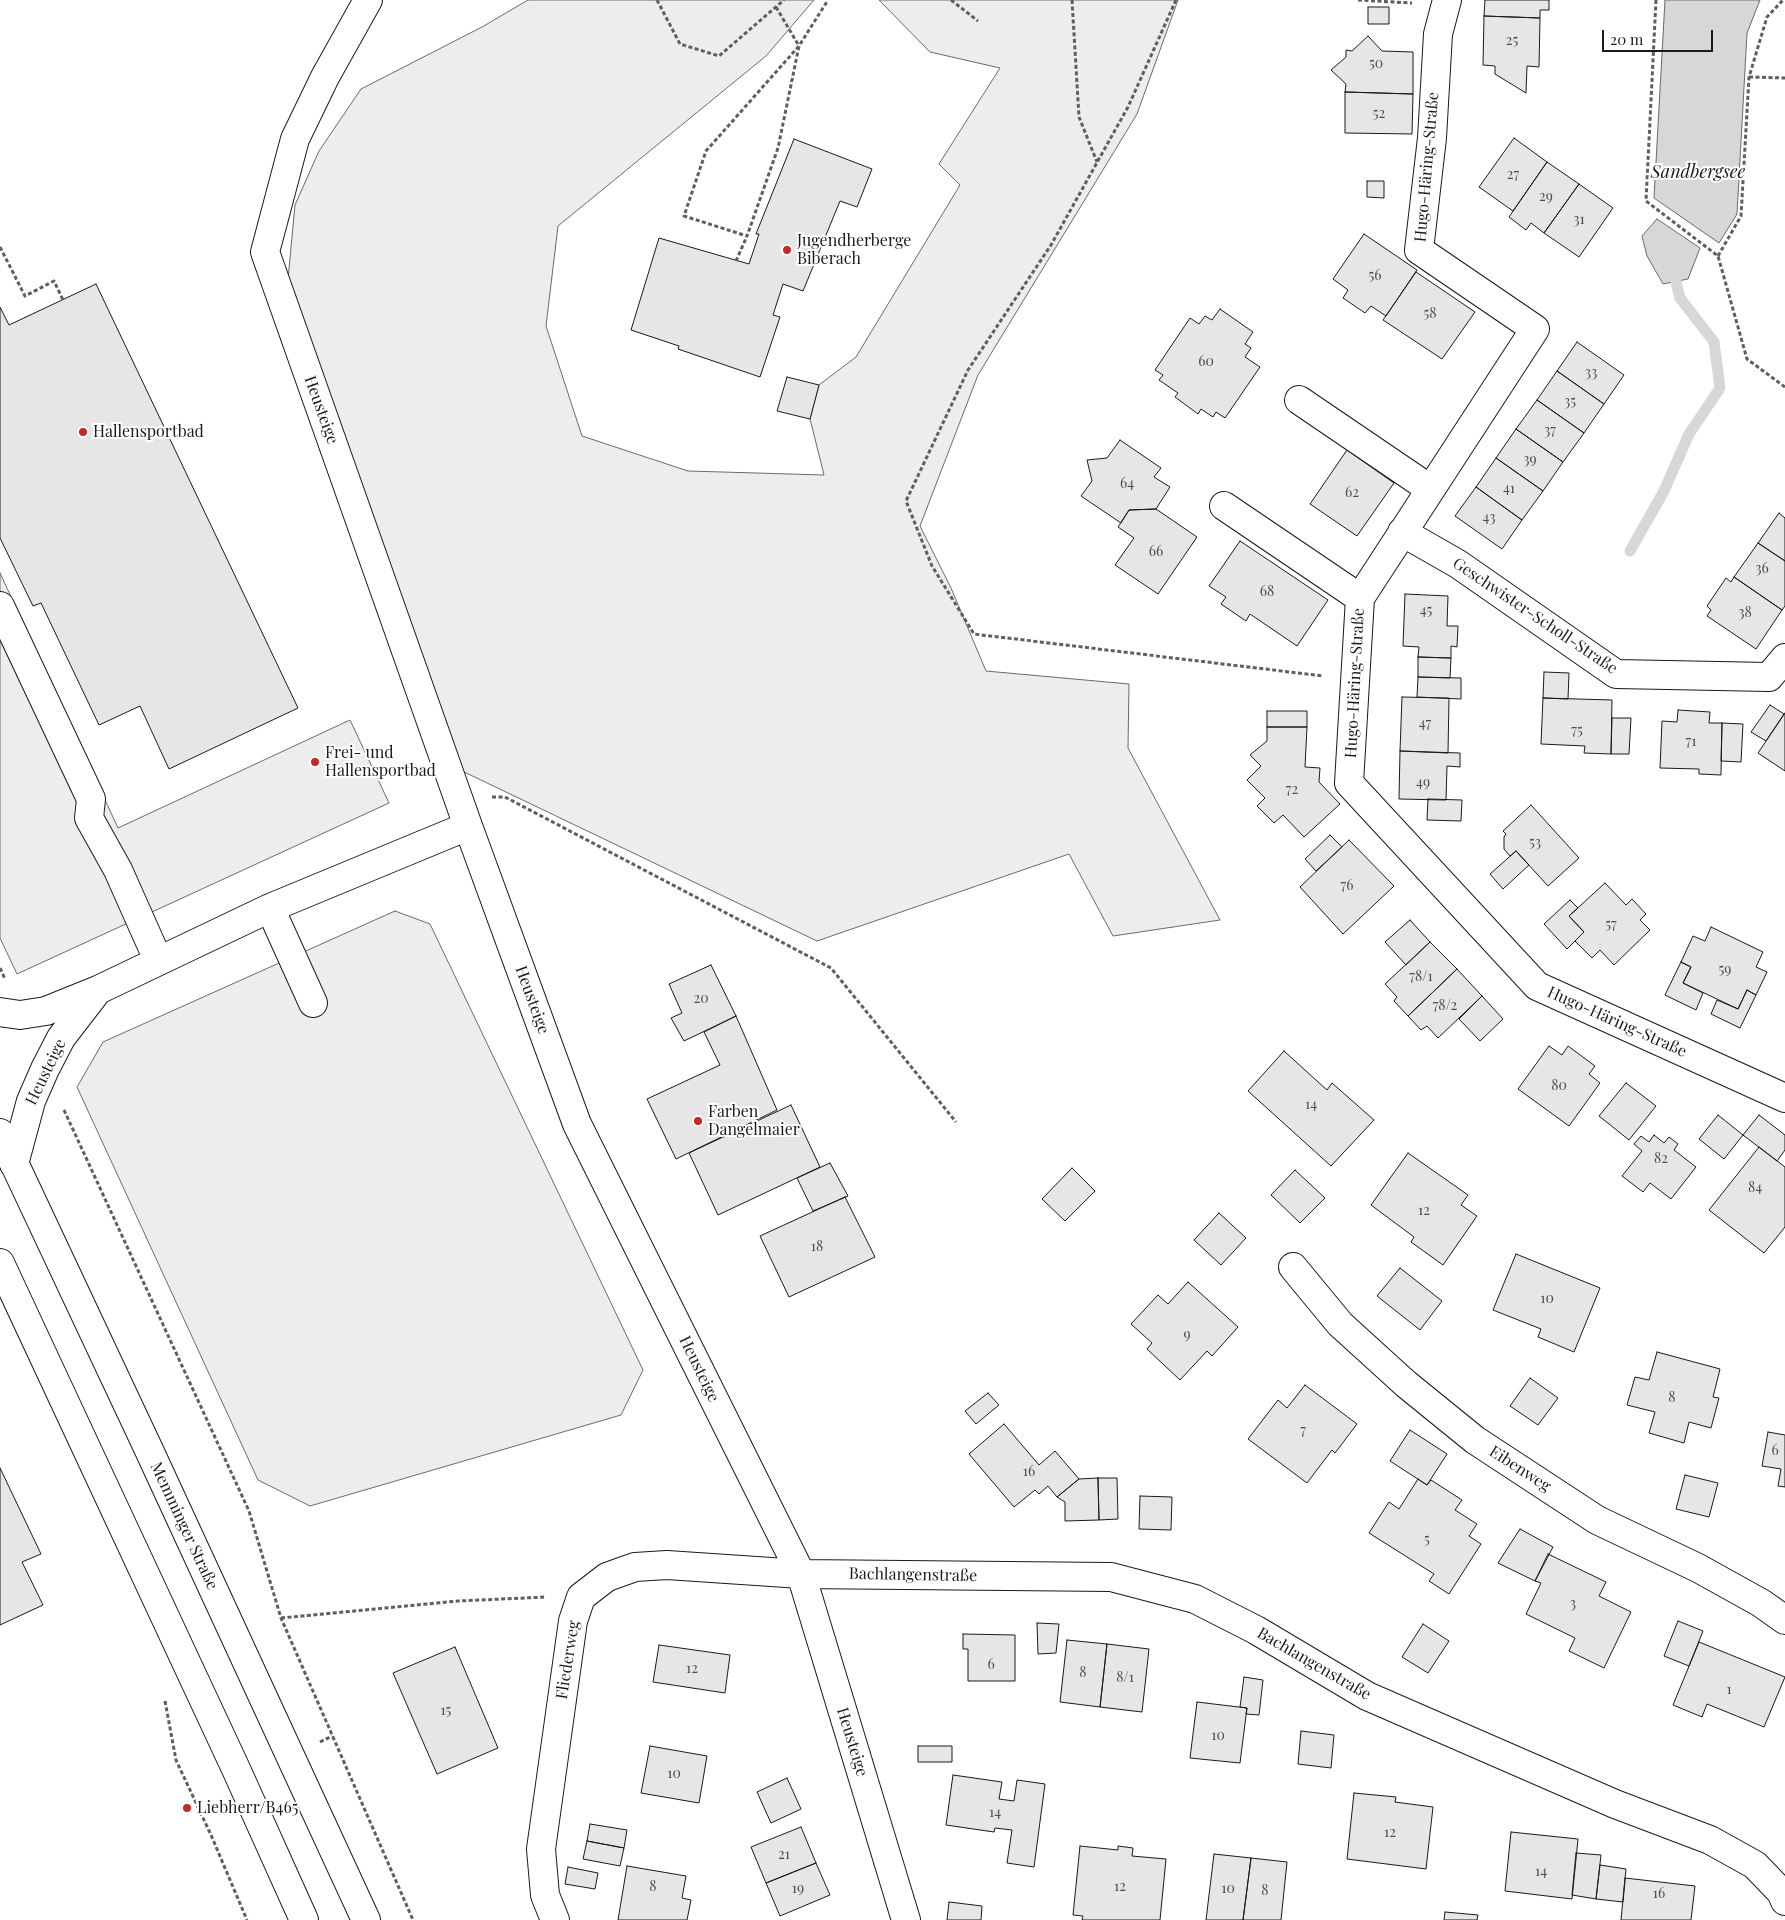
<!DOCTYPE html>
<html>
<head>
<meta charset="utf-8">
<style>
  body { margin:0 }
  #map { position:relative; width:1785px; height:1920px; overflow:hidden; background:#fff; font-family:"Playfair Display",serif }
  canvas { display:block }
  .scale { position:absolute; left:1602px; top:30px; width:111px; height:22px; box-sizing:border-box; border:2px solid #1a1a1a; border-top:0; padding-left:6px; font-size:15px; line-height:18px; white-space:nowrap; color:#1a1a1a; -webkit-text-stroke:4px #fff; paint-order:stroke }
</style>
</head>
<body>
<div id="map">
<canvas width="1785" height="1920"></canvas>
<div class="scale">20 m</div>
</div>
<script>
const ctx = document.querySelector('canvas').getContext('2d');
ctx.lineJoin = 'round';
function fill(path, color) { ctx.fillStyle = color; ctx.fill(path, 'evenodd'); }
const poly = rows => new Path2D(rows.map(r => 'M' + r).join(''));
function trace(path, color, width, dash) { ctx.strokeStyle = color; ctx.lineWidth = width; ctx.lineCap = dash ? 'butt' : 'round'; ctx.setLineDash(dash || []); ctx.stroke(path); }
function label(font, color, halo, rows, align = 'center') {
  ctx.font = font + ' "Playfair Display",serif'; ctx.lineWidth = 4; ctx.setLineDash([]); ctx.textBaseline = 'middle'; ctx.strokeStyle = halo; ctx.fillStyle = color; for (const [text, x, y, turn = 0] of rows) {
    ctx.save(); ctx.translate(x, y); ctx.rotate((+turn || 0) * Math.PI / 180); ctx.textAlign = isNaN(turn) ? turn : align; if (halo) ctx.strokeText(text, 0, 0); ctx.fillText(text, 0, 0); ctx.restore();
  }
}
const built = poly([
  [528,0,814,0,766,56,558,226,546,326,582,436,688,471,824,475,810,419,819,385,856,357,960,185,939,164,1000,68,930,52,879,0,1178,0,1137,114,978,375,920,526,951,588,986,671,1129,684,1128,748,1220,920,1113,936,1069,854,817,941,460,770,287,290,295,205,319,151,361,89,482,27,528,0],
  [0,573,118,828,350,720,389,803,17,974,0,938,0,573],
  [395,911,430,924,643,1370,621,1415,310,1506,258,1480,77,1087,103,1042,395,911]
]);
const water = poly([
  [1665,0,1760,0,1747,33,1737,214,1719,243,1654,198,1665,0],
  [1657,219,1700,248,1688,279,1663,284,1647,256,1642,236,1657,219]
]);
const stream = poly([
  [1630,551,1664,491,1689,434,1720,388,1714,342,1680,298,1676,282]
]);
const building = poly([
  [1485,0,1549,0,1549,10,1540,10,1540,18,1484,16,1485,0],
  [1368,7,1389,7,1389,24,1368,24,1368,7],
  [1484,16,1540,18,1539,67,1527,66,1526,93,1495,74,1495,66,1483,65,1484,16],
  [1368,36,1382,51,1413,52,1413,94,1345,92,1346,84,1331,70,1346,57,1346,50,1352,51,1368,36],
  [1345,92,1413,94,1412,134,1345,133,1345,92],
  [1514,138,1547,162,1513,211,1479,187,1514,138],
  [794,139,872,169,857,207,840,201,803,291,783,284,773,315,780,317,760,377,678,349,679,346,631,330,659,238,749,264,759,234,756,234,794,139],
  [1547,162,1579,184,1544,233,1531,223,1526,230,1509,217,1547,162],
  [1367,181,1384,181,1384,198,1367,197,1367,181],
  [1579,184,1613,208,1579,257,1544,233,1579,184],
  [1364,234,1417,270,1386,316,1371,306,1365,313,1343,298,1348,290,1333,279,1364,234],
  [1416,272,1475,312,1442,359,1383,320,1416,272],
  [96,284,298,708,169,769,140,706,99,725,41,603,33,606,0,538,0,307,9,325,96,284],
  [1220,309,1253,332,1245,344,1251,348,1245,357,1260,367,1225,418,1216,412,1213,417,1201,409,1198,414,1175,397,1178,393,1159,380,1163,375,1155,370,1190,318,1199,324,1205,316,1212,320,1220,309],
  [1577,342,1624,375,1604,404,1557,371,1577,342],
  [1557,371,1604,404,1584,433,1537,400,1557,371],
  [787,377,819,385,810,419,777,411,787,377],
  [1537,400,1584,433,1563,462,1516,429,1537,400],
  [1516,429,1563,462,1543,491,1496,458,1516,429],
  [1120,440,1161,468,1154,477,1170,487,1156,509,1129,510,1121,523,1081,496,1092,481,1087,460,1107,458,1120,440],
  [1347,450,1394,483,1357,536,1310,504,1347,450],
  [1496,458,1543,491,1522,520,1476,487,1496,458],
  [1476,487,1522,520,1502,549,1455,516,1476,487],
  [1156,509,1197,537,1158,594,1115,565,1134,538,1118,527,1129,510,1156,509],
  [1779,513,1785,518,1785,561,1758,543,1779,513],
  [1240,541,1328,600,1297,646,1250,614,1246,621,1221,604,1226,597,1209,586,1240,541],
  [1758,543,1785,561,1785,606,1782,610,1734,577,1758,543],
  [1734,577,1782,610,1756,649,1707,616,1711,610,1707,606,1726,578,1731,582,1734,577],
  [1405,594,1448,596,1447,626,1458,626,1457,647,1451,646,1451,658,1418,657,1419,647,1403,646,1405,594],
  [1418,657,1451,658,1450,678,1418,677,1418,657],
  [1544,672,1569,673,1568,699,1543,698,1544,672],
  [1418,677,1461,678,1461,699,1417,697,1418,677],
  [1402,697,1449,698,1448,753,1400,751,1402,697],
  [1543,698,1612,700,1611,754,1584,753,1585,746,1541,744,1543,698],
  [1770,705,1784,714,1766,741,1751,732,1770,705],
  [1678,710,1710,712,1709,723,1722,723,1721,775,1699,774,1699,769,1660,768,1662,721,1677,722,1678,710],
  [1267,711,1307,711,1307,727,1267,727,1267,711],
  [1785,713,1785,771,1758,753,1785,713],
  [1612,718,1631,718,1629,754,1611,754,1612,718],
  [1722,723,1743,724,1741,762,1721,761,1722,723],
  [1267,727,1307,727,1305,767,1320,768,1319,782,1340,804,1304,837,1283,815,1274,823,1257,806,1265,798,1247,780,1261,766,1250,755,1267,741,1267,727],
  [1400,751,1460,753,1460,767,1447,766,1446,800,1399,799,1400,751],
  [1428,799,1462,800,1461,821,1427,820,1428,799],
  [1531,805,1579,858,1548,886,1516,851,1510,856,1504,849,1504,837,1506,834,1503,831,1531,805],
  [1330,835,1342,847,1316,871,1305,859,1330,835],
  [1349,840,1394,886,1343,934,1300,887,1349,840],
  [1516,851,1529,865,1503,889,1490,874,1516,851],
  [1605,883,1626,905,1632,899,1646,914,1640,920,1650,930,1614,965,1600,950,1592,958,1575,941,1584,932,1569,916,1605,883],
  [1570,900,1578,908,1569,916,1584,932,1567,949,1544,924,1570,900],
  [1410,920,1430,942,1406,965,1385,942,1410,920],
  [1711,927,1763,952,1756,967,1767,972,1756,995,1747,990,1738,1009,1683,983,1691,967,1681,962,1693,936,1705,941,1711,927],
  [1430,942,1457,969,1408,1016,1394,1001,1397,997,1385,984,1430,942],
  [1681,962,1691,967,1683,983,1703,993,1696,1010,1665,995,1681,962],
  [711,965,736,1016,684,1041,671,1018,682,1013,669,984,711,965],
  [1457,969,1482,996,1438,1038,1427,1026,1421,1030,1408,1016,1457,969],
  [1747,990,1756,995,1740,1028,1711,1014,1717,1000,1738,1009,1747,990],
  [1482,996,1503,1019,1480,1041,1459,1019,1482,996],
  [736,1016,777,1110,676,1159,647,1099,720,1065,704,1032,736,1016],
  [1549,1046,1562,1055,1568,1046,1595,1066,1589,1074,1600,1083,1569,1126,1518,1089,1549,1046],
  [1284,1051,1327,1090,1332,1083,1374,1120,1331,1166,1248,1091,1284,1051],
  [1626,1083,1656,1106,1629,1140,1599,1116,1626,1083],
  [791,1105,820,1167,718,1215,689,1153,791,1105],
  [1718,1115,1743,1135,1724,1159,1699,1139,1718,1115],
  [1759,1115,1785,1135,1785,1150,1777,1161,1743,1135,1759,1115],
  [1654,1135,1664,1143,1669,1137,1678,1144,1674,1150,1696,1167,1671,1199,1650,1183,1643,1192,1622,1176,1642,1151,1634,1144,1641,1136,1649,1142,1654,1135],
  [1759,1147,1785,1167,1785,1227,1764,1253,1709,1210,1759,1147],
  [1408,1153,1468,1195,1461,1205,1477,1216,1443,1265,1411,1242,1414,1237,1371,1205,1408,1153],
  [830,1163,848,1196,813,1211,797,1178,830,1163],
  [1072,1168,1095,1191,1065,1221,1042,1199,1072,1168],
  [1295,1170,1325,1198,1300,1223,1271,1195,1295,1170],
  [845,1197,875,1257,789,1297,760,1236,845,1197],
  [1219,1213,1246,1238,1221,1265,1194,1240,1219,1213],
  [1516,1254,1600,1288,1574,1352,1538,1337,1541,1329,1493,1310,1516,1254],
  [1400,1268,1442,1301,1420,1330,1377,1296,1400,1268],
  [1188,1282,1238,1327,1212,1356,1207,1351,1180,1380,1147,1349,1152,1343,1131,1324,1158,1295,1168,1304,1188,1282],
  [1657,1352,1720,1369,1713,1397,1719,1398,1711,1428,1689,1422,1684,1443,1649,1433,1655,1412,1627,1405,1635,1377,1649,1380,1657,1352],
  [1530,1378,1558,1398,1538,1425,1510,1406,1530,1378],
  [1305,1385,1357,1424,1335,1453,1332,1450,1307,1483,1248,1439,1278,1400,1287,1408,1305,1385],
  [988,1393,999,1405,976,1424,965,1411,988,1393],
  [1004,1424,1039,1465,1055,1451,1079,1479,1057,1497,1048,1486,1039,1494,1035,1490,1014,1507,969,1454,1004,1424],
  [1410,1430,1447,1454,1427,1485,1390,1461,1410,1430],
  [1768,1432,1785,1435,1785,1487,1778,1486,1781,1469,1762,1466,1768,1432],
  [0,1468,41,1554,22,1562,43,1605,0,1625,0,1468],
  [1685,1475,1718,1483,1709,1517,1676,1509,1685,1475],
  [1098,1478,1117,1478,1118,1519,1099,1520,1098,1478],
  [1098,1478,1099,1520,1065,1521,1065,1502,1057,1497,1079,1479,1098,1478],
  [1418,1479,1427,1485,1431,1480,1462,1500,1455,1510,1477,1524,1469,1536,1481,1544,1449,1594,1429,1581,1434,1574,1369,1533,1389,1502,1399,1509,1418,1479],
  [1140,1496,1172,1497,1171,1530,1139,1529,1140,1496],
  [1520,1529,1553,1547,1535,1581,1498,1563,1520,1529],
  [1548,1554,1606,1582,1599,1596,1631,1612,1604,1668,1569,1651,1575,1638,1526,1614,1541,1583,1535,1581,1548,1554],
  [1678,1621,1703,1631,1689,1666,1664,1656,1678,1621],
  [1037,1623,1059,1624,1056,1653,1038,1654,1037,1623],
  [1423,1624,1449,1641,1428,1673,1402,1657,1423,1624],
  [963,1634,1015,1635,1015,1681,968,1681,968,1649,963,1649,963,1634],
  [1067,1640,1107,1644,1100,1707,1060,1702,1067,1640],
  [1699,1642,1785,1677,1764,1727,1707,1704,1702,1717,1673,1705,1699,1642],
  [1107,1644,1149,1649,1142,1712,1100,1707,1107,1644],
  [659,1645,730,1655,725,1693,653,1682,659,1645],
  [455,1647,498,1748,437,1774,393,1673,455,1647],
  [1244,1677,1263,1680,1259,1715,1246,1714,1247,1708,1240,1707,1244,1677],
  [1197,1702,1247,1708,1240,1763,1190,1758,1197,1702],
  [1301,1731,1334,1735,1331,1768,1298,1764,1301,1731],
  [650,1746,707,1756,699,1803,641,1793,650,1746],
  [918,1746,952,1746,952,1762,918,1762,918,1746],
  [953,1775,1002,1782,999,1799,1014,1801,1017,1780,1045,1784,1034,1867,1007,1863,1012,1830,995,1828,994,1832,946,1825,953,1775],
  [787,1778,801,1809,771,1823,757,1792,787,1778],
  [1354,1793,1396,1797,1395,1802,1433,1807,1426,1869,1347,1859,1354,1793],
  [590,1824,627,1830,624,1848,587,1841,590,1824],
  [801,1827,816,1863,766,1883,751,1847,801,1827],
  [1511,1832,1578,1839,1572,1899,1505,1891,1511,1832],
  [587,1841,624,1848,620,1866,583,1859,587,1841],
  [1080,1846,1118,1850,1118,1846,1133,1848,1132,1856,1166,1859,1160,1920,1082,1920,1083,1916,1073,1915,1080,1846],
  [1576,1853,1601,1855,1596,1899,1572,1895,1576,1853],
  [1214,1854,1251,1858,1243,1920,1206,1920,1214,1854],
  [1251,1858,1287,1862,1281,1920,1243,1920,1251,1858],
  [816,1863,830,1895,780,1916,766,1883,816,1863],
  [1600,1865,1626,1869,1623,1902,1596,1899,1600,1865],
  [627,1866,686,1876,682,1898,691,1900,687,1920,618,1920,627,1866],
  [568,1867,598,1873,595,1889,565,1884,568,1867],
  [1625,1878,1695,1886,1691,1920,1621,1920,1625,1878],
  [949,1902,982,1906,981,1920,947,1920,949,1902],
  [1445,1912,1478,1915,1477,1920,1444,1920,1445,1912]
]);
const path = poly([
  [657,0,680,44,719,56,784,0],
  [951,0,978,21],
  [1072,0,1079,117,1097,162],
  [1176,0,1128,107,1051,245,968,370,906,501,932,566,974,634,1323,676],
  [1358,0,1412,3],
  [1656,0,1646,201,1718,256,1747,359,1785,387],
  [776,7,799,46,778,148,747,236,684,216,706,151,799,46,828,0],
  [1749,77,1785,78],
  [0,247,25,296,54,281,63,300],
  [1718,256,1741,216,1749,77,1767,17,1783,0],
  [736,261,747,236],
  [492,797,505,797,831,968,956,1122],
  [0,968,5,979],
  [64,1110,249,1511,281,1618,413,1920],
  [281,1618,458,1601,546,1597],
  [165,1701,176,1760,211,1835,247,1920],
  [320,1742,332,1736]
]);
const minor = poly([
  [368,0,325,77,295,139,265,252,468,826,577,1124,801,1574,906,1920],
  [1447,0,1438,34,1432,138,1419,250,1535,329,1360,598,1349,783,1537,986,1785,1098],
  [1299,400,1430,489],
  [1224,506,1360,598],
  [1402,532,1458,564,1616,674,1769,677,1785,658],
  [0,606,91,799,89,818,118,870,158,960],
  [270,908,313,1003],
  [0,1012,20,1015,46,1011,98,990,270,908,468,826],
  [14,1164,31,1101,45,1069,61,1038,98,990],
  [1293,1267,1340,1324,1406,1384,1475,1440,1597,1520,1698,1568,1761,1603,1785,1620],
  [555,1920,545,1895,541,1849,573,1621,581,1597,607,1577,635,1567,667,1565,801,1574,1111,1577,1195,1599,1256,1630,1367,1696,1615,1804,1710,1840,1755,1865,1781,1892,1785,1901]
]);
const major = poly([
  [0,1133,149,1450,366,1920],
  [0,1263,236,1769,304,1920]
]);
const markers = [
  [787,250,5,"#c62828"],
  [83,432,5,"#c62828"],
  [315,762,5,"#c62828"],
  [698,1121,5,"#c62828"],
  [187,1808,5,"#c62828"]
];
const numberNames = [
  ["25",1512,41],
  ["50",1376,64],
  ["52",1379,114],
  ["27",1513,175],
  ["29",1546,197],
  ["31",1579,220],
  ["56",1375,276],
  ["58",1430,314],
  ["60",1206,362],
  ["33",1591,373],
  ["35",1570,402],
  ["37",1550,431],
  ["39",1530,460],
  ["64",1127,484],
  ["41",1509,489],
  ["62",1352,493],
  ["43",1489,518],
  ["66",1156,552],
  ["36",1762,569],
  ["68",1267,592],
  ["45",1426,611],
  ["38",1745,613],
  ["47",1425,724],
  ["75",1577,731],
  ["71",1691,742],
  ["49",1423,783],
  ["72",1292,790],
  ["53",1535,843],
  ["76",1347,886],
  ["57",1611,925],
  ["59",1725,970],
  ["78/1",1421,977],
  ["20",701,999],
  ["78/2",1445,1006],
  ["80",1559,1086],
  ["14",1311,1105],
  ["82",1661,1159],
  ["84",1755,1188],
  ["12",1424,1211],
  ["18",817,1247],
  ["10",1547,1299],
  ["9",1187,1335],
  ["8",1672,1398],
  ["7",1303,1431],
  ["6",1775,1451],
  ["16",1029,1472],
  ["5",1427,1540],
  ["3",1573,1604],
  ["6",991,1665],
  ["12",692,1669],
  ["8",1083,1673],
  ["8/1",1125,1678],
  ["1",1729,1690],
  ["15",446,1711],
  ["10",1218,1736],
  ["10",674,1774],
  ["14",995,1813],
  ["12",1390,1833],
  ["21",784,1855],
  ["14",1541,1872],
  ["8",653,1887],
  ["12",1120,1887],
  ["19",798,1889],
  ["10",1228,1889],
  ["8",1265,1891],
  ["16",1659,1894]
];
const streetNames = [
  ["Hugo-Häring-Straße",1427,167,-85],
  ["Heusteige",321,410,70],
  ["Geschwister-Scholl-Straße",1535,616,34],
  ["Hugo-Häring-Straße",1355,683,-87],
  ["Heusteige",532,1000,70],
  ["Hugo-Häring-Straße",1617,1022,24],
  ["Heusteige",46,1072,-64],
  ["Heusteige",699,1369,64],
  ["Eibenweg",1520,1469,33],
  ["Memminger Straße",184,1526,65],
  ["Bachlangenstraße",913,1575,1],
  ["Fliederweg",568,1660,-81],
  ["Bachlangenstraße",1314,1664,30],
  ["Heusteige",852,1742,73]
];
const poiNames = [
  ["Jugendherberge",797,241],
  ["Biberach",797,259],
  ["Hallensportbad",93,432],
  ["Frei- und",325,753],
  ["Hallensportbad",325,771],
  ["Farben",708,1112],
  ["Dangelmaier",708,1130],
  ["Liebherr/B465",197,1808]
];
const waterNames = [
  ["Sandbergsee",1698,172]
];
fill(built, '#ededed');
trace(built, '#6a6a6a', 1);
fill(water, '#d7d7d7');
trace(water, '#6a6a6a', 1);
trace(stream, '#d7d7d7', 11);
fill(building, '#e6e6e6');
trace(building, '#1a1a1a', 1);
trace(minor, '#1a1a1a', 30);
trace(major, '#1a1a1a', 30);
trace(path, '#5f5f5f', 3, [4, 2.5]);
trace(minor, '#fff', 28);
trace(major, '#fff', 28);
for (const [x, y, r, color] of markers) { const dot = new Path2D(); dot.arc(x, y, r, 0, 2 * Math.PI); ctx.fillStyle = color; ctx.fill(dot); trace(dot, '#fff', 2); }
label('14px', '#4d4d4d', null, numberNames);
label('16px', '#1a1a1a', '#fff', streetNames);
label('16px', '#1a1a1a', '#fff', poiNames, 'left');
label('italic 18px', '#1a1a1a', '#fff', waterNames);
</script>
</body>
</html>
